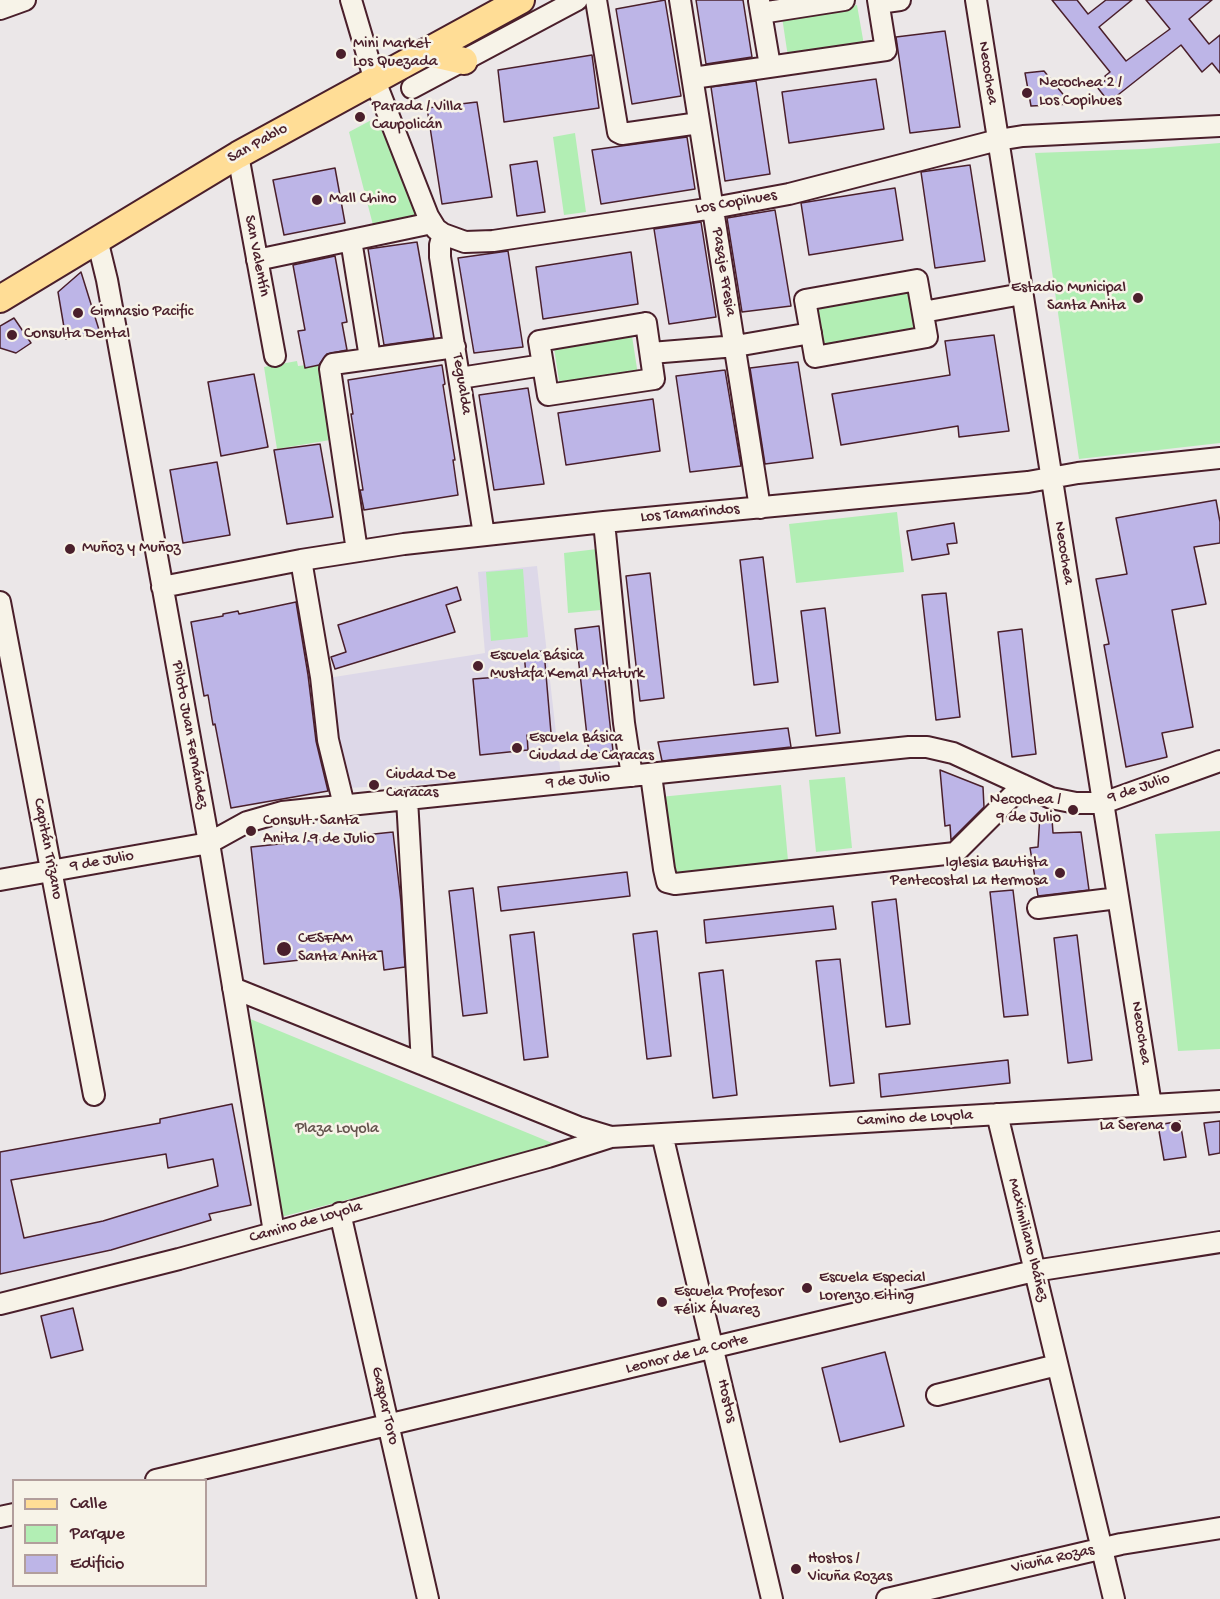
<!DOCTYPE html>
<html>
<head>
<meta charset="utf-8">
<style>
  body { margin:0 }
  #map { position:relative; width:1220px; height:1599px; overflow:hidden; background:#ebe7e8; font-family:"Gochi Hand",sans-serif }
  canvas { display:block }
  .legend { position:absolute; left:12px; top:1479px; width:195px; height:108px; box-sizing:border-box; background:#f7f3e8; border:2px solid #b29e9c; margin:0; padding:8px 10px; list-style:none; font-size:18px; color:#4a1f2b }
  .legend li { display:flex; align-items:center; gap:12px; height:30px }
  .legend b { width:30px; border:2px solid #b29e9c }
</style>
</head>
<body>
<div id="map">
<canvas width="1220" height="1599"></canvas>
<ul class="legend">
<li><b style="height:8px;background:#ffdd96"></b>Calle</li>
<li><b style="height:16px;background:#b2eeb4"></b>Parque</li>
<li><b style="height:16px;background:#bdb5e7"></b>Edificio</li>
</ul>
</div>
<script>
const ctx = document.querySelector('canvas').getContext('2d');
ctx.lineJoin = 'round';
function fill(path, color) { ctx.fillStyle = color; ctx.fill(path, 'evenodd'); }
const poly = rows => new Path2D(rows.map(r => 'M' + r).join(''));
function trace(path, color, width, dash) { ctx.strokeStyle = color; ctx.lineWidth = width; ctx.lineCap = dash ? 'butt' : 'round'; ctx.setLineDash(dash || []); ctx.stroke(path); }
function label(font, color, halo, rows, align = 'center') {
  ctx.font = font + ' "Gochi Hand",sans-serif'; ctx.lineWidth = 5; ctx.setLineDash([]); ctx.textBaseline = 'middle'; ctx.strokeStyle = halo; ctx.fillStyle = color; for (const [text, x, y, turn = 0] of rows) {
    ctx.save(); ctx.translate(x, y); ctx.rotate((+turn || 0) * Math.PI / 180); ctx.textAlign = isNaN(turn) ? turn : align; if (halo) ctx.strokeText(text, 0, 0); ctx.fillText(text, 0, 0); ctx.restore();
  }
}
const built = poly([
  [537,566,561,777,347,788,328,678,485,653,478,572]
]);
const green = poly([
  [857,5,864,45,788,57,782,17],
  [377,117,419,218,373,225,349,132],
  [575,133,586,212,564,215,553,137],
  [1220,143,1220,443,1079,459,1035,153,1144,149],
  [911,279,917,330,823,344,819,339,812,300],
  [632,336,638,375,560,387,554,348],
  [297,361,298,366,324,363,336,439,277,449,264,367],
  [897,512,904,572,796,583,789,524],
  [597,549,601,610,568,613,564,553],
  [523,569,528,637,491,641,486,572],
  [845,777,852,848,816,852,809,780],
  [781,785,790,882,671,894,660,797],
  [1220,831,1220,1049,1178,1051,1155,834],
  [243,1016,557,1145,281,1217]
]);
const building = poly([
  [665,0,681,96,632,104,616,9,665,0],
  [696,0,743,0,752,57,706,64,696,0],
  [1052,0,1077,0,1088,14,1106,0,1132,0,1099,27,1126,61,1170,29,1146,0,1212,0,1189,19,1209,44,1220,35,1220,73,1212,63,1202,72,1181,45,1109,102,1097,87,1107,79,1105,76,1110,72,1052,0],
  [945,31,960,127,910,133,896,37,945,31],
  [592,55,599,108,504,122,498,70,592,55],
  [1044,71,1071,104,1031,106,1025,73,1044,71],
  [876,79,884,129,789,143,782,92,876,79],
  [756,81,770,174,725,181,711,87,756,81],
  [477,102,492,197,442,204,427,108,477,102],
  [687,137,695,189,601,204,592,150,687,137],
  [537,161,545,212,517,216,510,165,537,161],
  [970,165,985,261,935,268,921,172,970,165],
  [335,168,345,223,284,235,273,180,335,168],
  [895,188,903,240,809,255,801,203,895,188],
  [775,210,791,306,742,312,727,218,775,210],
  [701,222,716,317,669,324,654,229,701,222],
  [417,242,434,338,384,345,368,249,417,242],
  [508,251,523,347,474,353,458,258,508,251],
  [631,252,638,304,543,319,536,267,631,252],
  [335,256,347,322,342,323,347,350,327,354,319,365,305,368,298,331,305,330,293,265,335,256],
  [81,272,100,333,66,339,58,292,81,272],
  [14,318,31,343,16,353,0,348,0,326,14,318],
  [994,335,1009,431,959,437,958,426,841,445,832,394,950,375,945,341,994,335],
  [798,362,813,458,765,464,750,368,798,362],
  [442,365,445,384,443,385,455,460,453,460,458,495,364,510,360,490,363,490,351,414,353,414,348,380,442,365],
  [725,370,741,466,690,472,676,376,725,370],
  [254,374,268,447,221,456,208,382,254,374],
  [528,388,544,484,494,490,479,395,528,388],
  [653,399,660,451,566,465,558,413,653,399],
  [320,444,333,517,287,524,274,450,320,444],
  [217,462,230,535,183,543,170,470,217,462],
  [1216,500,1220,522,1220,543,1194,547,1206,604,1172,610,1193,727,1162,733,1167,757,1126,767,1104,645,1109,644,1096,579,1127,574,1116,518,1216,500],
  [954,523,957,543,947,544,949,554,912,560,907,531,954,523],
  [763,557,778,682,754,685,740,560,763,557],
  [650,573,664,698,640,701,626,576,650,573],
  [457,587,461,600,446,605,455,632,335,669,331,657,346,652,338,625,457,587],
  [946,593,960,717,936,720,922,595,946,593],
  [296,602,308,675,316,741,328,791,231,808,215,724,213,725,208,695,204,696,191,622,223,616,223,614,238,611,239,614,296,602],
  [825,608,840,733,816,736,801,611,825,608],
  [599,626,613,751,589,754,575,629,599,626],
  [1022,629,1036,754,1012,757,998,632,1022,629],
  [544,651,551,733,527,735,528,750,480,755,473,679,526,675,524,653,544,651],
  [788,728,791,747,662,761,658,742,788,728],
  [940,770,983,787,984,807,951,840,950,825,945,826,940,770],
  [1040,814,1052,819,1053,833,1081,832,1089,890,1038,896,1030,848,1038,847,1040,814],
  [393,832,401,902,405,967,384,970,382,951,264,964,251,847,393,832],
  [627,872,630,896,501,911,498,887,627,872],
  [473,888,487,1013,463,1016,449,891,473,888],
  [1013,890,1028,1015,1004,1017,990,892,1013,890],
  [896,899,910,1024,886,1027,872,902,896,899],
  [833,906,836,929,706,943,704,920,833,906],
  [657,931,671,1056,647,1059,633,934,657,931],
  [534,932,548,1057,524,1060,510,935,534,932],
  [1077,935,1092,1060,1068,1063,1054,938,1077,935],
  [840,959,854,1083,830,1086,816,961,840,959],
  [723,970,737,1095,713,1098,699,973,723,970],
  [1008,1060,1010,1083,881,1097,879,1074,1008,1060],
  [232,1104,251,1205,209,1214,211,1220,111,1250,0,1274,0,1152,160,1123,160,1119,232,1104],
  [166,1154,168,1168,213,1159,218,1186,103,1221,24,1238,11,1180,166,1154],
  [1180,1121,1186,1157,1164,1160,1158,1125,1180,1121],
  [1220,1121,1220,1153,1209,1155,1204,1123,1220,1121],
  [73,1308,83,1350,51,1358,41,1316,73,1308],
  [885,1352,904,1426,840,1442,822,1368,885,1352]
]);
const minor = poly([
  [351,0,375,81,428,216,436,229,443,234,465,242,493,241,713,208,789,194,998,140,1023,136,1220,126],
  [596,0,618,132,622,134,699,123],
  [680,0,760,508],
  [976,0,1151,1105],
  [759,1,770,66],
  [879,3,900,0],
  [0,9,25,0],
  [761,13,844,0],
  [693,78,886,50,878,0],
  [412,88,577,0],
  [238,155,275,356],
  [443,234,440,245,440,257,484,535],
  [97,239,107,280,209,843,274,1232],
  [351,240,370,358],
  [257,260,432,223],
  [917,280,927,337,815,357,805,300,917,280],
  [923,312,1022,294],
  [646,323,654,379,548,395,539,341,646,323],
  [651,353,736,346,811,333],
  [460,378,543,365],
  [604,522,624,723,632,776],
  [357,551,330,369,333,364,455,347],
  [301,560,321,677,328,740,344,805],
  [162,587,301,560,404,544,604,522,1028,482,1078,473,1220,458],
  [0,602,94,1095],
  [651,775,664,869,667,882,675,884,955,853,1023,785],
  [407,799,422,1064],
  [0,880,209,843,247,822,282,812,909,747,927,747,953,753,1051,798,1076,803,1103,803,1220,761],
  [1038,908,1118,898],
  [233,988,578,1127,611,1137],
  [997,1114,1114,1599],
  [662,1134,772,1599],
  [340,1213,428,1599],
  [0,1304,179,1259,548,1157,611,1137,1220,1101],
  [937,1395,1057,1365],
  [156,1480,1034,1271,1220,1242],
  [0,1517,14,1514],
  [887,1599,1121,1544,1220,1528]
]);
const major = poly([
  [425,52,464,61],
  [0,299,238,155,521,0]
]);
const markers = [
  [341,54,6,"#4a1f2b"],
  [1027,93,6,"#4a1f2b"],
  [360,117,6,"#4a1f2b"],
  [317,200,6,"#4a1f2b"],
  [1138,298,6,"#4a1f2b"],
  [78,313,6,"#4a1f2b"],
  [12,335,6,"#4a1f2b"],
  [70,549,6,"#4a1f2b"],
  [478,666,6,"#4a1f2b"],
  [517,748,6,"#4a1f2b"],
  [374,785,6,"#4a1f2b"],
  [1073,810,6,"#4a1f2b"],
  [251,831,6,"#4a1f2b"],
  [1060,873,6,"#4a1f2b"],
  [284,949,8,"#4a1f2b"],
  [1176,1127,6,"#4a1f2b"],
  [807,1288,6,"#4a1f2b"],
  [662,1302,6,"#4a1f2b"],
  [796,1569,6,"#4a1f2b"]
];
const poiNames = [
  ["Mini Market",353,45],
  ["Los Quezada",353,63],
  ["Necochea 2 /",1039,84],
  ["Los Copihues",1039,102],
  ["Parada / Villa",372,108],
  ["Caupolicán",372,126],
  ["Mall Chino",329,200],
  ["Estadio Municipal",1126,289,"right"],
  ["Santa Anita",1126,307,"right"],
  ["Gimnasio Pacific",90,313],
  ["Consulta Dental",24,335],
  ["Muñoz y Muñoz",82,549],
  ["Escuela Básica",490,657],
  ["Mustafa Kemal Ataturk",490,675],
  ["Escuela Básica",529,739],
  ["Ciudad de Caracas",529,757],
  ["Ciudad De",386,776],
  ["Caracas",386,794],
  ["Necochea /",1061,801,"right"],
  ["9 de Julio",1061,819,"right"],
  ["Consult. Santa",263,822],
  ["Anita / 9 de Julio",263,840],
  ["Iglesia Bautista",1048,864,"right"],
  ["Pentecostal La Hermosa",1048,882,"right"],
  ["CESFAM",298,940],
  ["Santa Anita",298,958],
  ["La Serena",1164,1127,"right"],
  ["Escuela Especial",819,1279],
  ["Lorenzo Eiting",819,1297],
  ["Escuela Profesor",674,1293],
  ["Félix Álvarez",674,1311],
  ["Hostos /",808,1560],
  ["Vicuña Rozas",808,1578]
];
const streetNames = [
  ["Necochea",987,73,81],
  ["San Pablo",258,144,-29],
  ["Los Copihues",736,203,-10],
  ["San Valentín",256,256,79],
  ["Pasaje Fresia",723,272,81],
  ["Tegualda",461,384,81],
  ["Los Tamarindos",690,514,-5],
  ["Necochea",1063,553,81],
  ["Piloto Juan Fernández",189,735,80],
  ["9 de Julio",578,781,-6],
  ["9 de Julio",1139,789,-19],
  ["Capitán Trizano",47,849,79],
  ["9 de Julio",102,862,-10],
  ["Necochea",1140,1033,81],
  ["Camino de Loyola",915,1119,-3],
  ["Camino de Loyola",306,1223,-16],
  ["Maximiliano Ibáñez",1027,1240,76],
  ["Leonor de La Corte",687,1355,-14],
  ["Hostos",726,1401,77],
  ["Gaspar Toro",384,1406,77],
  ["Vicuña Rozas",1053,1560,-13]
];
const parkNames = [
  ["Plaza Loyola",337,1130]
];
fill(built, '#ddd8e8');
fill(green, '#b2eeb4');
fill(building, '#bdb5e7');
trace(building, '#4a1f2b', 1.5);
trace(minor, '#4a1f2b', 24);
trace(major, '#4a1f2b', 30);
trace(minor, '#f7f3e8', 20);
trace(major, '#ffdd96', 26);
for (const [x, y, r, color] of markers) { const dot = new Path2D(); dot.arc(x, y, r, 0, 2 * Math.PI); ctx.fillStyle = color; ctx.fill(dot); trace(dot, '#f7f3e8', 2); }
label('16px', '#4a1f2b', '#f7f3e8', poiNames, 'left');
label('16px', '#4a1f2b', '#f7f3e8', streetNames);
label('16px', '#64534d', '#f7f3e8', parkNames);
</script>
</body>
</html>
